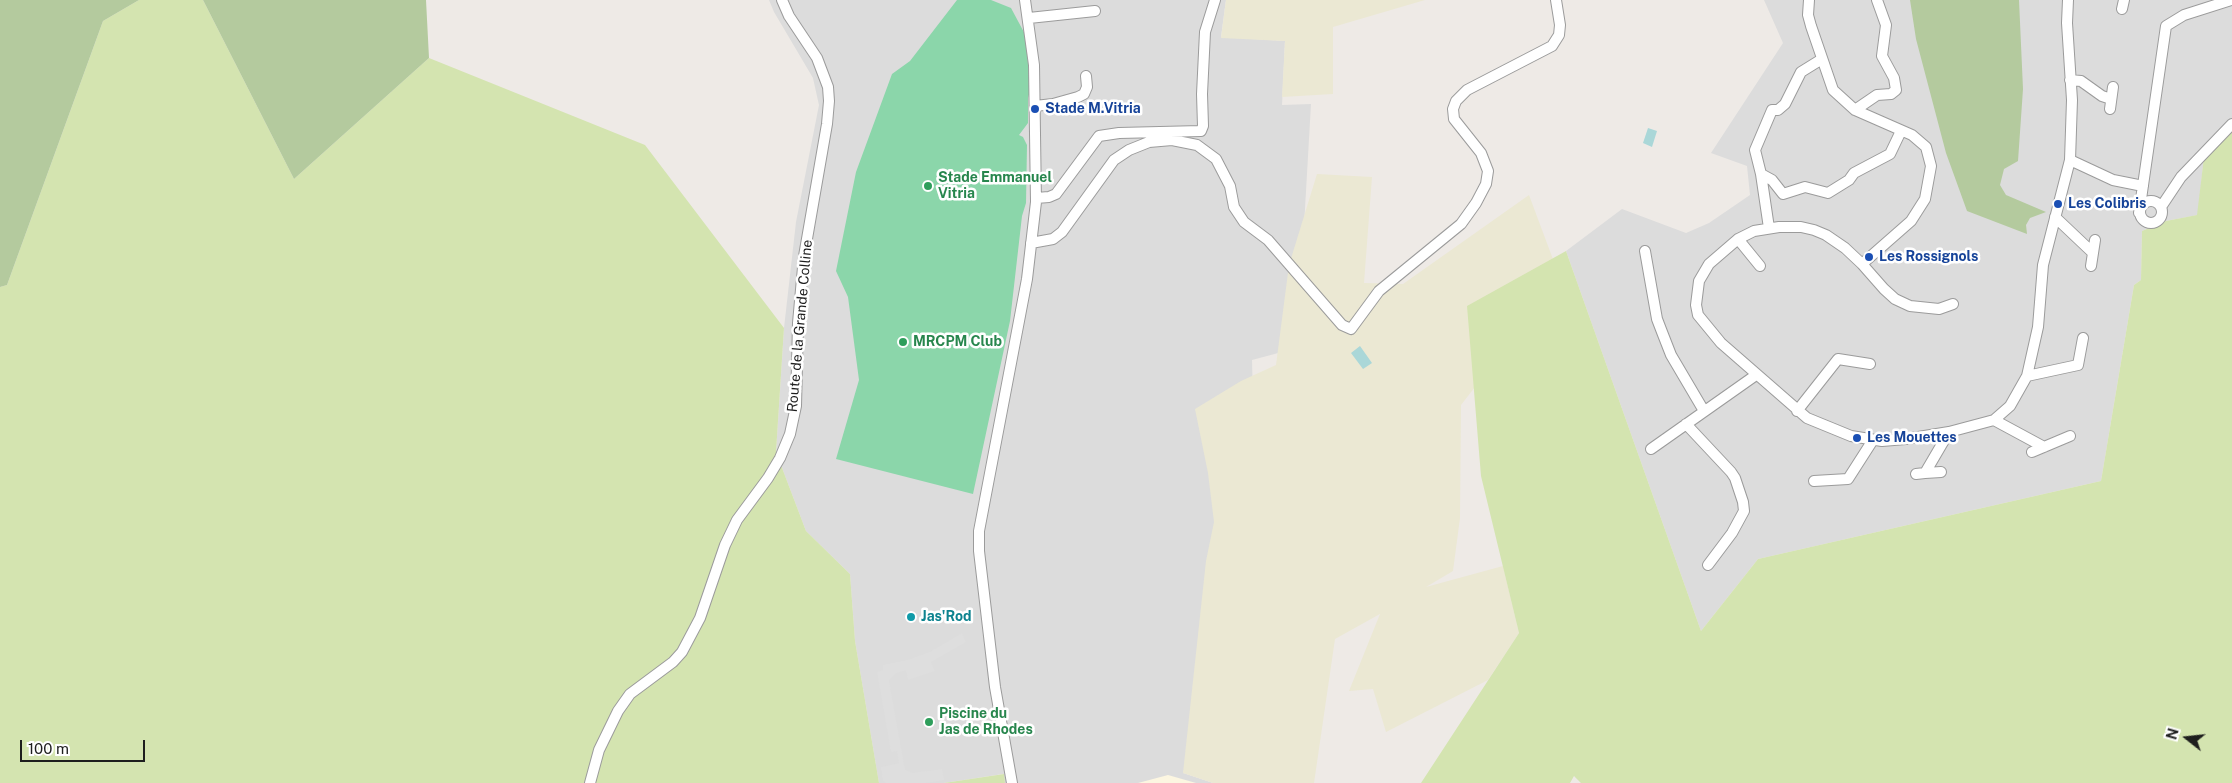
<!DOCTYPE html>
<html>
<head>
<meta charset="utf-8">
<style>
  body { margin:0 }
  #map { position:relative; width:2232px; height:783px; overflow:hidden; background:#eeeae6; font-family:"Public Sans",sans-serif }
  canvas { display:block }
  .north { position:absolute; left:2162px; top:713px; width:50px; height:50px; -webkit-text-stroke:4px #fff; paint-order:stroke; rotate:286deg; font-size:14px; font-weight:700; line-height:20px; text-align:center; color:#1e1e1e }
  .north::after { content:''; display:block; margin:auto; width:18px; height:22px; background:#1e1e1e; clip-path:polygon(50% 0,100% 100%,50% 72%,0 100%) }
  .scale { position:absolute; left:20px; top:740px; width:125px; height:22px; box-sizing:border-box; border:2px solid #1e1e1e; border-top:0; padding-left:6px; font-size:15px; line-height:18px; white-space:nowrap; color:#1e1e1e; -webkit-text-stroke:4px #fff; paint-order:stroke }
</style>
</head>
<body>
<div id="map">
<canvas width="2232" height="783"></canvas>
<div class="north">N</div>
<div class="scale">100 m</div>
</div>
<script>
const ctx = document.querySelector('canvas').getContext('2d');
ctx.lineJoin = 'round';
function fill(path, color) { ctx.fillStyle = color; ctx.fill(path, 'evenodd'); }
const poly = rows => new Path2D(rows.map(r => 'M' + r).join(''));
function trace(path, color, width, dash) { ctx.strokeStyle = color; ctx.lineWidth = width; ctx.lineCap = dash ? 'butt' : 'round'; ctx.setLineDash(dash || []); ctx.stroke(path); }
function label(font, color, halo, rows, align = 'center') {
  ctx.font = font + ' "Public Sans",sans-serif'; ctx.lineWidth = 5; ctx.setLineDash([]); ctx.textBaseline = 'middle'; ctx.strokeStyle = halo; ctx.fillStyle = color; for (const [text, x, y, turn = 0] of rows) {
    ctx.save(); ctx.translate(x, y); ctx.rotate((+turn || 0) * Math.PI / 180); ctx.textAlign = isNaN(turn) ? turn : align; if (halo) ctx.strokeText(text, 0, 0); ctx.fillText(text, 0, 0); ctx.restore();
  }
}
const residential = poly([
  [769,0,1226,0,1221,37,1285,41,1282,105,1311,104,1297,348,1252,360,1256,520,1183,773,1213,783,1005,783,1003,774,944,783,879,783,855,641,850,574,806,531,776,452,784,328,796,222,819,105,813,78,774,12],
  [1764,0,2232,0,2232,130,2204,157,2198,215,2166,221,2142,231,2141,280,2134,285,2101,481,1758,559,1701,631,1566,251,1622,209,1686,233,1709,223,1750,195,1747,166,1711,153,1783,43]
]);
const education = poly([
  [1168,775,1196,783,1138,783]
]);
const farmland = poly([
  [1226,0,1425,0,1333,27,1333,94,1282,97,1285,41,1221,38],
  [1317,174,1372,177,1364,283,1403,284,1529,195,1560,278,1461,405,1460,518,1453,571,1426,587,1503,566,1519,633,1488,680,1386,732,1373,689,1349,691,1380,614,1335,639,1314,783,1213,783,1183,773,1206,561,1214,522,1208,473,1195,409,1241,381,1276,365,1289,265]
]);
const grass = poly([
  [139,0,203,0,294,179,429,58,645,145,784,328,776,452,806,531,850,574,855,641,879,783,0,783,0,287,7,285,103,21],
  [2232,130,2232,783,1581,783,1574,776,1570,783,1421,783,1519,633,1481,476,1467,306,1566,251,1701,631,1758,559,2101,481,2134,285,2141,280,2142,231,2166,221,2197,215,2204,157],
  [1004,774,1005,783,944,783]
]);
const forest = poly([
  [0,0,139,0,103,21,7,285,0,287],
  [203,0,426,0,429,58,294,179],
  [1910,0,2019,0,2023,89,2018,161,2004,169,2000,185,2006,195,2046,212,2030,218,2026,225,2027,234,1967,211,1946,153,1916,39]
]);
const pitch = poly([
  [957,0,991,0,1011,8,1026,36,1030,91,1028,98,1028,123,1019,135,1023,137,1027,145,1026,203,1022,216,1010,321,973,494,836,459,859,380,848,297,836,271,856,172,892,74,910,61]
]);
const parking = poly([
  [962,633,966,642,931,662,935,671,908,680,906,670,896,673,889,681,905,770,913,773,942,769,944,780,925,783,886,783,883,781,881,767,899,763,897,751,891,752,877,672,883,670,883,665,908,660,930,652]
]);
const water = poly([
  [1648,128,1657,131,1652,147,1643,143],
  [1360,346,1372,363,1363,369,1351,353]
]);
const minor = poly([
  [1809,0,1808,15,1811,26,1833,90,1855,110,1912,135,1926,147,1931,166,1925,199,1911,221,1862,264,1845,248,1826,235,1814,230,1801,227,1779,227,1754,231,1738,239,1709,264,1699,281,1696,305,1698,315,1721,343,1807,418,1851,436,1882,441,1906,439,1949,432,1994,420,2010,406,2027,376,2038,327,2043,265,2070,160,2072,100,2067,23,2068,0],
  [2122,9,2124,0],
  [1029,18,1095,11],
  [2070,80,2081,81,2102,96,2111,99],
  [1035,106,1053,104,1078,97,1084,94,1087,87,1086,76],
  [2110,109,2113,87],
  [1855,110,1877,95,1891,94,1896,90,1894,78,1882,56,1886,25,1877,0],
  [2070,160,2113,180,2143,186],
  [1761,174,1772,180,1783,194,1805,187,1828,193,1849,180,1854,173,1890,154,1901,131],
  [1036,198,1049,197,1056,194,1099,136,1119,133,1201,131,1203,126,1202,94,1205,32,1215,0],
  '2140 212a11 11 0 1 1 22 0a11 11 0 1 1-22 0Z',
  [2161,207,2181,177,2232,124],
  [2139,213,2166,26,2184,15,2231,0],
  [2055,217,2093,253,2091,266],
  [1769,228,1761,174,1755,150,1772,110,1778,110,1785,104,1801,72,1822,59],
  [1738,239,1760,266],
  [1031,243,1053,239,1062,232,1114,160,1129,150,1149,142,1172,140,1197,145,1216,159,1230,186,1234,207,1244,222,1268,240,1342,325,1351,329,1379,291,1461,224,1476,203,1486,184,1488,171,1481,153,1454,119,1453,109,1456,101,1467,90,1552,46,1559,35,1560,25,1556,0],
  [1645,251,1657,319,1662,332,1671,355,1704,411],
  [2093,253,2095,240],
  [1862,264,1884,289,1895,299,1910,306,1939,309,1953,304],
  [2027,376,2078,365,2083,338],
  [1797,411,1838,359,1870,364],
  [1994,420,2044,447],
  [1686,424,1731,472,1735,478,1743,502,1744,511,1732,533,1708,565],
  [1651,449,1756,375],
  [2032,452,2070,436],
  [1925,473,1941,472],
  [1916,474,1925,473,1949,432],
  [1814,481,1848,479,1873,440],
  [590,783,599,750,618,711,630,694,673,662,682,652,700,618,725,545,737,520,768,478,780,458,790,434,796,406,798,323,804,256,827,124,829,101,828,87,817,58,789,16,782,0],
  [1012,783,995,687,979,551,979,531,1027,279,1036,202,1034,65,1025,0]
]);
const markers = [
  [1035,109,5,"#1a4fb4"],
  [928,186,5,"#2e9e5b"],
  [2058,204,5,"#1a4fb4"],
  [1869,257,5,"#1a4fb4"],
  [903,342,5,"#2e9e5b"],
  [1857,438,5,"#1a4fb4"],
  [911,617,5,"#0f9aa8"],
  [929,722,5,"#2e9e5b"]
];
const transitNames = [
  ["Stade M.Vitria",1045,109],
  ["Les Colibris",2068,204],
  ["Les Rossignols",1879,257],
  ["Les Mouettes",1867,438]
];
const leisureNames = [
  ["Stade Emmanuel",938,178],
  ["Vitria",938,194],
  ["MRCPM Club",913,342],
  ["Piscine du",939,714],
  ["Jas de Rhodes",939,730]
];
const streetNames = [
  ["Route de la Grande Colline",800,326,-85]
];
const cultureNames = [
  ["Jas'Rod",921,617]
];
fill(residential, '#dcdcdc');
fill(education, '#fcf6e1');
fill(farmland, '#ebe8d3');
fill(grass, '#d4e4b0');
fill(forest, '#b4ca9e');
fill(pitch, '#8bd6aa');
fill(parking, '#dedede');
fill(water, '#aad7d8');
trace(minor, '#9b9b9b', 12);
trace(minor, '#fff', 10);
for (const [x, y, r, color] of markers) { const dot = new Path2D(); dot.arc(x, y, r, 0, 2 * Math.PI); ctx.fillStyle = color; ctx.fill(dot); trace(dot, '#fff', 2); }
label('bold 14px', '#164399', '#fff', transitNames, 'left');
label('bold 14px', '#27864d', '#fff', leisureNames, 'left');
label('14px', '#1e1e1e', '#fff', streetNames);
label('bold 14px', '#0d838f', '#fff', cultureNames, 'left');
</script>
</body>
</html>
